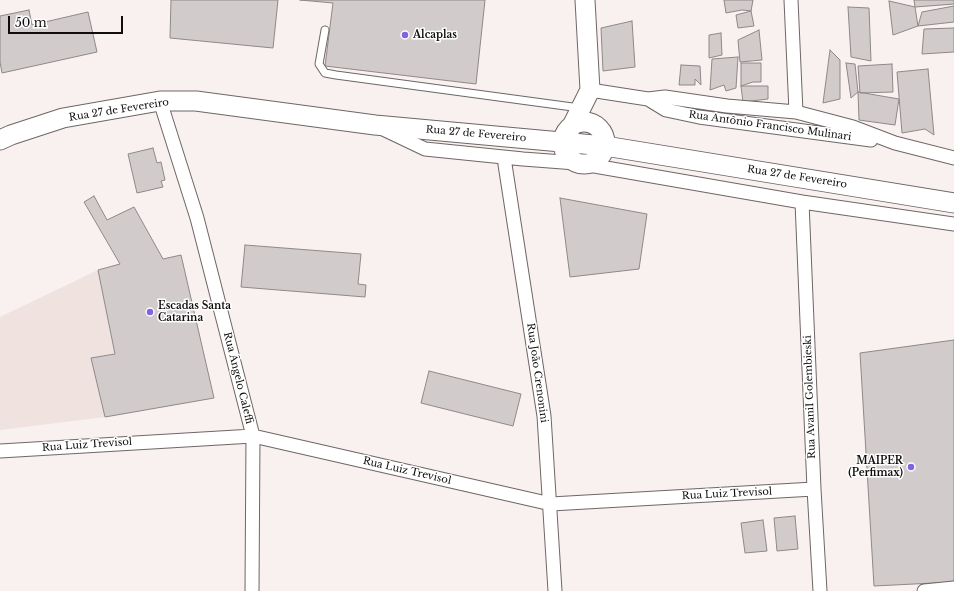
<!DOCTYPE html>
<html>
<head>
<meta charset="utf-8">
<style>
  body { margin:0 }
  #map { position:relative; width:954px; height:591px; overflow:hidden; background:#f8f1ef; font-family:"Libre Baskerville",serif }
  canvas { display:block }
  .scale { position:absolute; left:8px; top:16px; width:115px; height:18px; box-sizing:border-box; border:2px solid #100d0d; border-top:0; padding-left:5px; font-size:12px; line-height:14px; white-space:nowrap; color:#100d0d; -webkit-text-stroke:3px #fff; paint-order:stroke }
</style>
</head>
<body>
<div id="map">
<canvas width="954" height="591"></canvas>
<div class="scale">50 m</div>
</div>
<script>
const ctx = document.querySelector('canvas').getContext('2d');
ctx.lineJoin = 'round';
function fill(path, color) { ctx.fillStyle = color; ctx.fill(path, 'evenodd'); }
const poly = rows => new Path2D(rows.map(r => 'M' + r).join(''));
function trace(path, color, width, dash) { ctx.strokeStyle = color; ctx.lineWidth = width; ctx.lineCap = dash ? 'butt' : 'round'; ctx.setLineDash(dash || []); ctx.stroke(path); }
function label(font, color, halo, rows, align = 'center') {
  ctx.font = font + ' "Libre Baskerville",serif'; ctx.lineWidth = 3; ctx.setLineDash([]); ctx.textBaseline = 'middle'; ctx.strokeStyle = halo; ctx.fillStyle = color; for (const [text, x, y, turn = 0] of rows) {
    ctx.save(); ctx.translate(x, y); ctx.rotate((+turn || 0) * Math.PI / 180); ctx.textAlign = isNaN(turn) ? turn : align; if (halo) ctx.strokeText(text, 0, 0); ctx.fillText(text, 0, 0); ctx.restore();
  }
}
const built = poly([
  [98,270,115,354,91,358,105,417,0,430,0,317]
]);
const building = poly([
  [171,0,278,0,273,48,170,38,171,0],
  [300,0,485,0,476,84,325,66,333,3,300,0],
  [724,0,753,0,751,11,742,10,726,13,724,0],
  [914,0,954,0,954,4,915,7,914,0],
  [889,1,915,7,918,26,893,35,889,1],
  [954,6,954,22,918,26,922,12,954,6],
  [848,7,869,8,871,61,851,57,848,7],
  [29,10,32,25,88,12,97,52,2,73,0,62,0,16,29,10],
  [751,11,754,26,738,28,736,15,751,11],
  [632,21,635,67,603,71,601,28,632,21],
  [954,28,954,52,922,54,924,29,954,28],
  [759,30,762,60,740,62,738,40,759,30],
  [721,33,722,55,709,58,709,35,721,33],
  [830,50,840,60,840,99,823,103,830,50],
  [738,57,736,88,726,91,724,85,710,90,712,59,738,57],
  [741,63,761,63,761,82,753,82,741,86,741,63],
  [846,63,855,64,858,92,851,98,846,63],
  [892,64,893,92,860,93,858,66,892,64],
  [681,65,700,66,701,85,695,79,695,85,679,85,681,65],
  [928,69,934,135,925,129,902,133,897,72,928,69],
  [741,86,768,86,768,99,743,102,741,86],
  [858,92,899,99,895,125,859,120,858,92],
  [153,148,157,163,161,162,165,180,161,181,163,187,137,193,128,154,153,148],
  [94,196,107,220,134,207,163,259,181,255,214,398,105,417,91,358,115,354,98,270,120,264,84,202,94,196],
  [560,198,647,214,639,269,570,277,560,198],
  [245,245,361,254,358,284,366,285,365,297,241,287,245,245],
  [954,340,954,582,874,586,860,353,954,340],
  [429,371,521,394,513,426,421,403,429,371],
  [795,516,798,549,777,551,774,518,795,516],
  [763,520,767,551,745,553,741,523,763,520]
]);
const lane = poly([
  [325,30,319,64,325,73,336,75,580,108]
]);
const street = poly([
  [791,0,796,112],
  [590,90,648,99,665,97,727,106,796,112,853,127,895,143,954,158],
  [648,99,666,110,699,117,871,140],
  [160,101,197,218,253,436,252,591],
  [383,129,425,149,523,159,576,163],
  [504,158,544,416,555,591],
  [583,164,802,202,954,224],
  [802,202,814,489,820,591],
  [0,451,253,436,551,504,814,489],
  [924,591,954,588]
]);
const secondary = poly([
  '563 143a21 21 0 1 1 42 0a21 21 0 1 1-42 0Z',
  [571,128,590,90,585,0],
  [0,140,11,135,63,118,160,101,196,101,375,125,605,146,954,203]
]);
const markers = [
  [405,35,4,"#8064e0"],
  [150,312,4,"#8064e0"],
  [911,467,4,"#8064e0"]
];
const poiNames = [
  ["Alcaplas",413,35],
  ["Escadas Santa",158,306],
  ["Catarina",158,318],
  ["MAIPER",903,461,"right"],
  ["(Perfimax)",903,473,"right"]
];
const streetNames = [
  ["Rua 27 de Fevereiro",119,110,-9],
  ["Rua Antônio Francisco Mulinari",770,126,8],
  ["Rua 27 de Fevereiro",476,134,5],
  ["Rua 27 de Fevereiro",797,177,9],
  ["Rua João Crenonini",537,373,82],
  ["Rua Ângelo Caleffi",238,378,76],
  ["Rua AvaniI Golembieski",810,397,-92],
  ["Rua Luiz Trevisol",87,445,-4],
  ["Rua Luiz Trevisol",407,471,13],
  ["Rua Luiz Trevisol",727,494,-3]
];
fill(built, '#f0e2de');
fill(building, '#d2cbcc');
trace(building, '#8e8888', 1);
trace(lane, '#6d6765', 9);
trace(street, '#6d6765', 15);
trace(secondary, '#6d6765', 21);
trace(lane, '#fff', 7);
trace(street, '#fff', 13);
trace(secondary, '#fff', 19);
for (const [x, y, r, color] of markers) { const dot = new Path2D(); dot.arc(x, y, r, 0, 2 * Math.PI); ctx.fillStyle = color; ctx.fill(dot); trace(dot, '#fff', 1.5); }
label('bold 10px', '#100d0d', '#fff', poiNames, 'left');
label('10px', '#100d0d', '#fff', streetNames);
</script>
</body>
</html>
